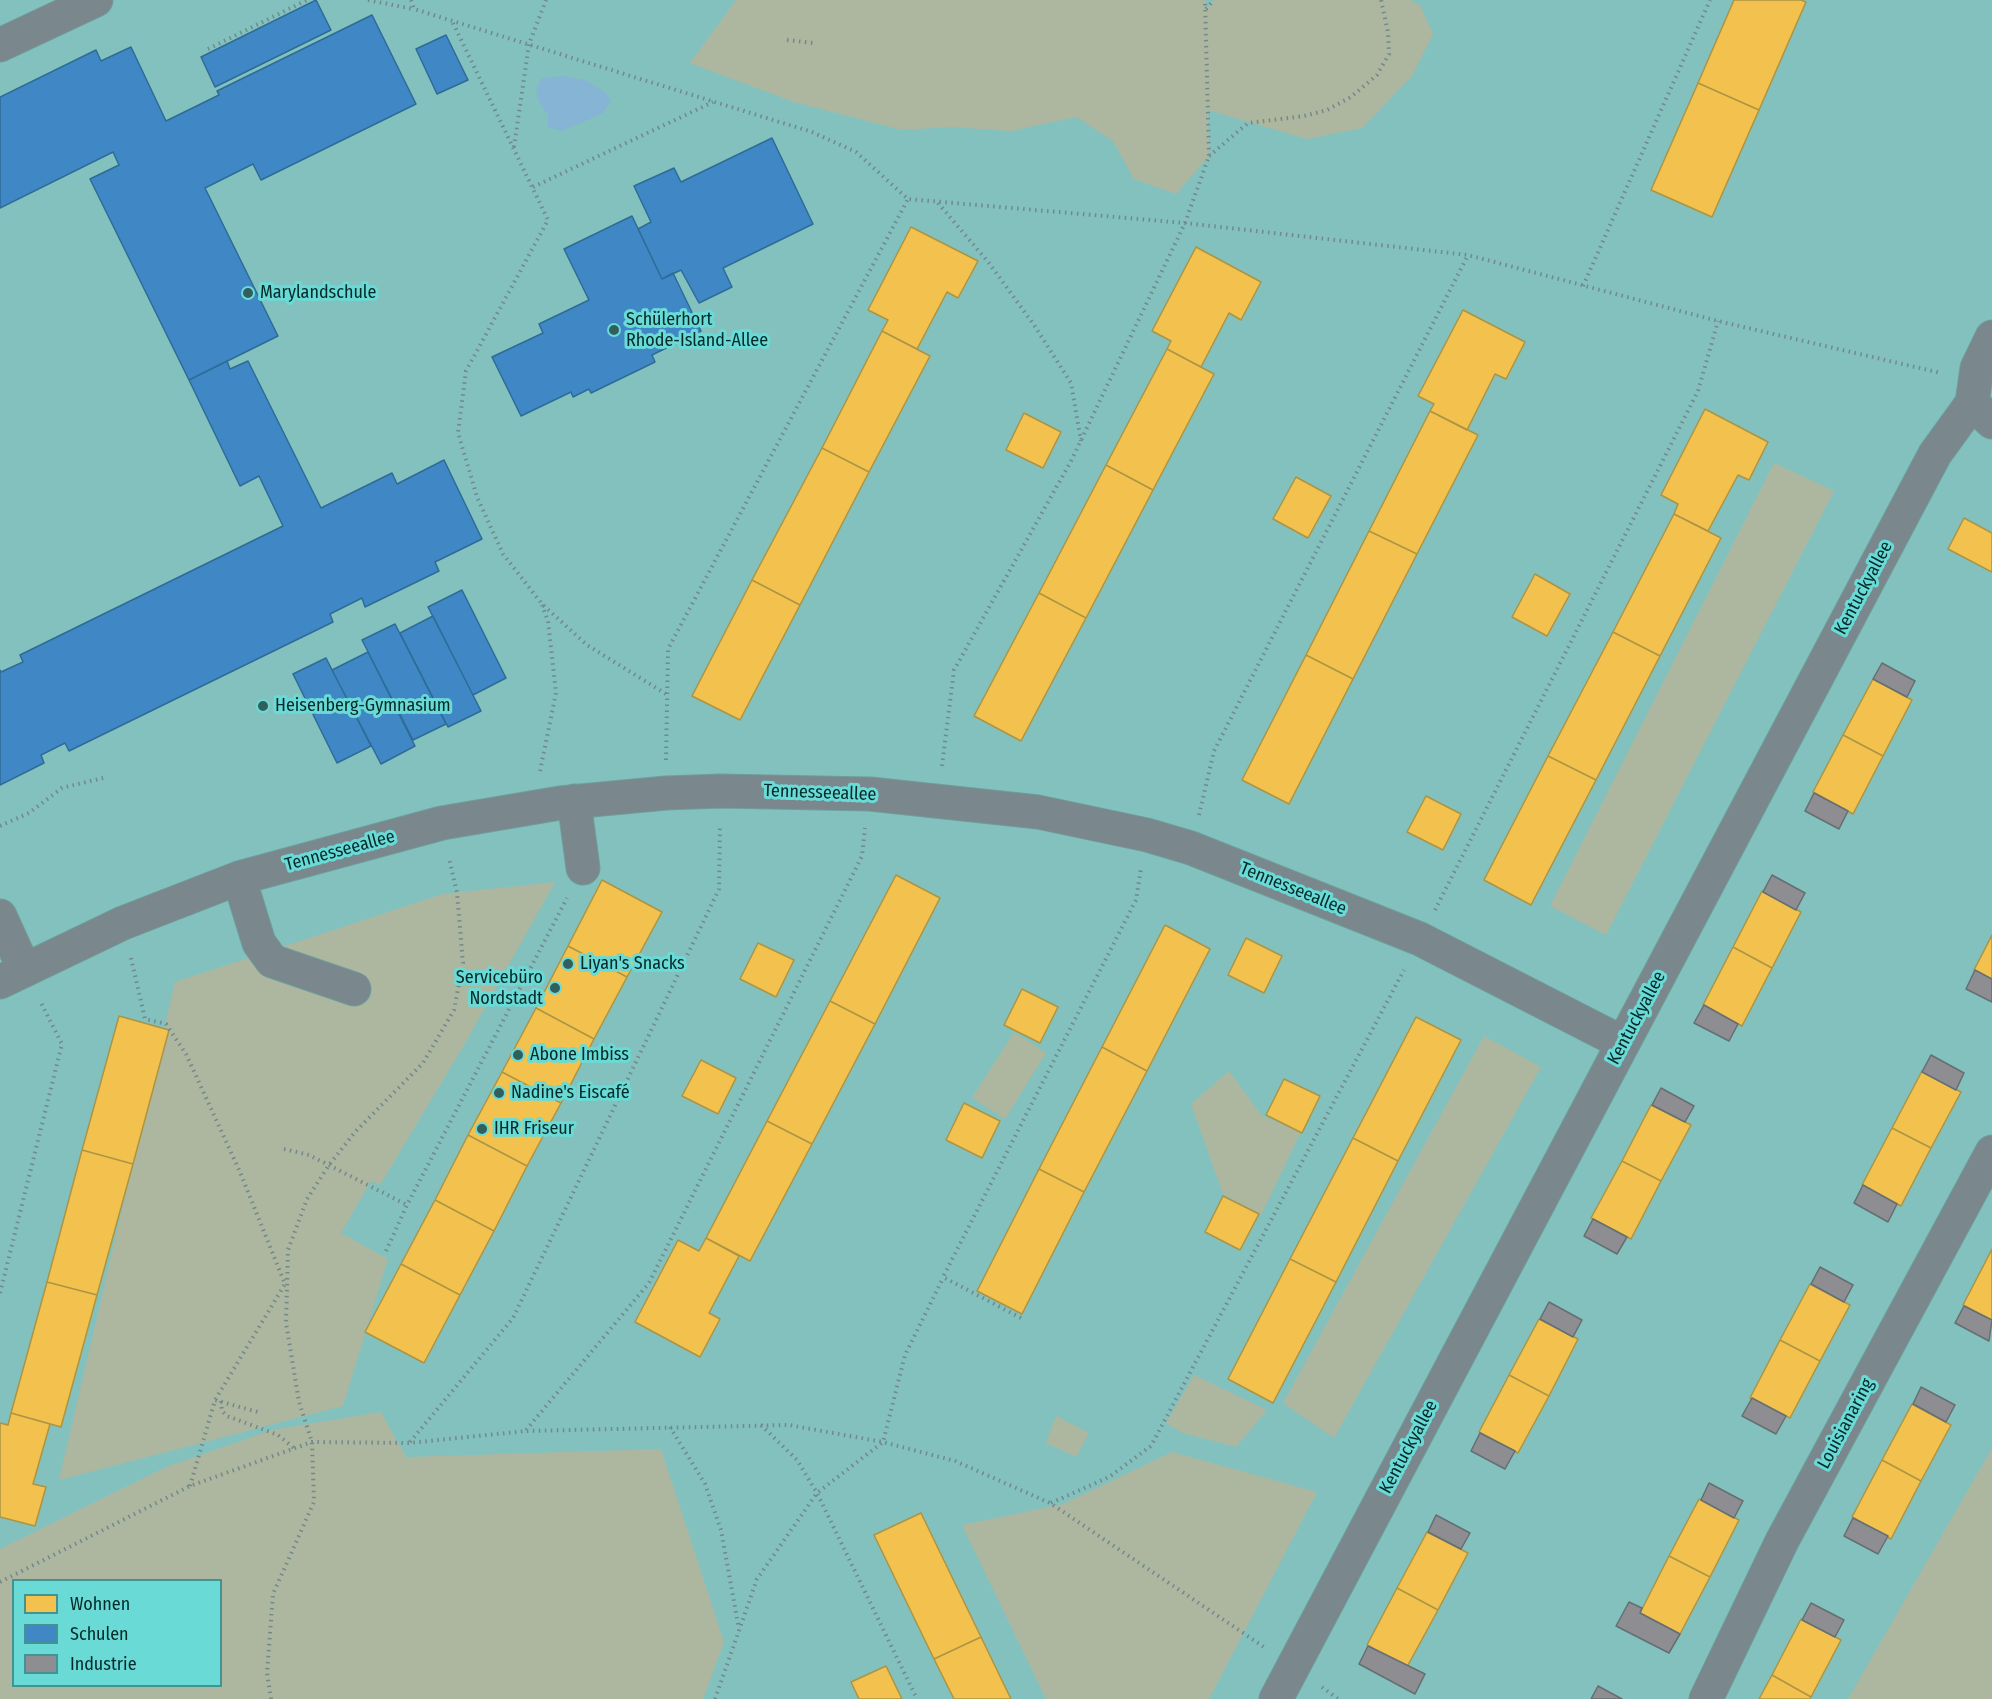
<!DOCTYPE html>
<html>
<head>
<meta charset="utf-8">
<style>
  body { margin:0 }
  #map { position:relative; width:1992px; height:1699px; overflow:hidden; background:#83c1be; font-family:"Fira Sans Condensed",sans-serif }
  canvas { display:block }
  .legend { position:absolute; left:12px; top:1579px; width:210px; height:108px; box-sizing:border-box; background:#6adad6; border:2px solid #419491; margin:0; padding:8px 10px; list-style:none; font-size:18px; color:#042a29 }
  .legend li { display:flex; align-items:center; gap:12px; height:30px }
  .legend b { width:30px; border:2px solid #419491 }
</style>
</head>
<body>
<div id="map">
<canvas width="1992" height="1699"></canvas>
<ul class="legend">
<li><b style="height:16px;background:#f2c14e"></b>Wohnen</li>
<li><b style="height:16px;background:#3f88c5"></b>Schulen</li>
<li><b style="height:16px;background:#8d8d92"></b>Industrie</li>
</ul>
</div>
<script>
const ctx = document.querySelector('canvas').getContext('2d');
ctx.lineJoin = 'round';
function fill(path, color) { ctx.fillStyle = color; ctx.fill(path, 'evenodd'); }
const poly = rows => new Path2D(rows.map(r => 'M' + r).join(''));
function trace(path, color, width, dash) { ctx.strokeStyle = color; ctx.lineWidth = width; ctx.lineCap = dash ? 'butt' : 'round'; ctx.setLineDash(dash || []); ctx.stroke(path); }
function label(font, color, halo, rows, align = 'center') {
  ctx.font = font + ' "Fira Sans Condensed",sans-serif'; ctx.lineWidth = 6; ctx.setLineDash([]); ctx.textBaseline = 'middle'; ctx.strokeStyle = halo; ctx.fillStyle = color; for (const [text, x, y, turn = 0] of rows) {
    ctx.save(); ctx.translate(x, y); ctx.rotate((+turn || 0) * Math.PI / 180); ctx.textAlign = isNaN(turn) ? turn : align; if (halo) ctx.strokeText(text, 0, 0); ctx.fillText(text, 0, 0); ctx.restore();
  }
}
const green = poly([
  [736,0,1205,0,1206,8,1214,0,1410,0,1420,5,1433,34,1412,76,1362,128,1307,139,1208,110,1209,156,1176,194,1134,179,1113,141,1076,117,1011,131,952,127,902,130,794,102,690,63],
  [1774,463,1834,491,1606,935,1550,906],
  [555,882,464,1045,380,1185,371,1181,341,1233,388,1259,343,1406,59,1480,175,982,443,894],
  [1014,1032,1046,1053,1005,1119,972,1098],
  [1484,1036,1541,1067,1334,1438,1283,1403],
  [1229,1071,1262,1116,1301,1132,1261,1215,1223,1194,1191,1104],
  [1194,1375,1267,1410,1236,1447,1183,1433,1166,1423],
  [381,1412,406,1457,661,1449,724,1642,703,1699,0,1699,0,1549,166,1467,272,1430],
  [14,1580,220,1580,220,1686,14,1686],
  [1056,1416,1089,1433,1076,1457,1046,1443],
  [1992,1448,1992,1699,1848,1699],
  [1172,1452,1317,1492,1209,1699,1046,1699,962,1525,1063,1504]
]);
const water = poly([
  [564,76,585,80,605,92,611,101,602,114,561,131,548,127,548,115,538,100,536,89,542,78]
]);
const homes = poly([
  [1734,0,1801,0,1806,2,1759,110,1698,83,1734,0],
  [1698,83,1759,110,1712,217,1651,190,1698,83],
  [911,227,978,261,958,298,947,292,917,349,882,331,888,320,868,310,911,227],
  [1196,247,1261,282,1241,320,1229,313,1201,367,1167,349,1171,341,1152,331,1196,247],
  [1463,310,1525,342,1506,379,1495,374,1467,430,1430,411,1434,404,1418,396,1463,310],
  [882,331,930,356,869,472,822,448,882,331],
  [1167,349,1214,374,1153,490,1106,465,1167,349],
  [1705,409,1768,442,1749,480,1738,475,1708,531,1674,514,1678,504,1661,495,1705,409],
  [1430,411,1478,435,1417,554,1369,531,1430,411],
  [1024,413,1061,432,1043,468,1006,450,1024,413],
  [822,448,869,472,800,605,752,580,822,448],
  [1106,465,1153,490,1086,618,1039,593,1106,465],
  [1296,477,1331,496,1308,538,1273,519,1296,477],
  [1674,514,1721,538,1660,656,1613,632,1674,514],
  [1964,518,1992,533,1992,572,1948,549,1964,518],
  [1369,531,1417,554,1353,679,1306,655,1369,531],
  [1535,574,1570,594,1547,636,1512,617,1535,574],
  [752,580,800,605,740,720,692,696,752,580],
  [1039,593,1086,618,1021,741,974,716,1039,593],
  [1613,632,1660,656,1596,780,1548,756,1613,632],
  [1306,655,1353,679,1289,804,1242,780,1306,655],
  [1873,679,1912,700,1883,756,1843,735,1873,679],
  [1843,735,1883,756,1853,814,1813,792,1843,735],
  [1548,756,1596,780,1531,905,1484,880,1548,756],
  [1426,796,1461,814,1443,850,1407,832,1426,796],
  [896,875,940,898,875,1024,830,1001,896,875],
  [602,880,662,912,627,977,568,946,602,880],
  [1762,891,1801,912,1772,968,1733,947,1762,891],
  [1165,925,1210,949,1147,1071,1102,1047,1165,925],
  [1992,935,1992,979,1974,970,1992,935],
  [1246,938,1282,956,1264,993,1228,975,1246,938],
  [758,943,794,960,776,997,740,979,758,943],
  [568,946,627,977,594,1039,536,1008,568,946],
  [1733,947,1772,968,1742,1026,1703,1005,1733,947],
  [1022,989,1058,1007,1040,1043,1004,1025,1022,989],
  [830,1001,875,1024,812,1144,767,1121,830,1001],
  [536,1008,594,1039,561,1103,502,1072,536,1008],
  [119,1016,169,1030,133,1164,82,1150,119,1016],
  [1416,1017,1461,1040,1398,1161,1353,1138,1416,1017],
  [1102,1047,1147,1071,1084,1192,1039,1169,1102,1047],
  [701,1060,736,1078,718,1114,682,1096,701,1060],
  [1922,1071,1961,1092,1931,1148,1892,1128,1922,1071],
  [502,1072,561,1103,527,1166,468,1135,502,1072],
  [1284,1079,1320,1096,1302,1133,1266,1115,1284,1079],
  [964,1103,1000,1121,982,1158,946,1140,964,1103],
  [1651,1105,1691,1125,1661,1181,1622,1161,1651,1105],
  [767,1121,812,1144,750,1261,706,1238,767,1121],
  [1892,1128,1931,1148,1901,1206,1862,1185,1892,1128],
  [468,1135,527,1166,494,1231,435,1200,468,1135],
  [1353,1138,1398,1161,1336,1282,1290,1259,1353,1138],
  [82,1150,133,1164,97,1295,47,1282,82,1150],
  [1622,1161,1661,1181,1631,1239,1591,1218,1622,1161],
  [1039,1169,1084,1192,1022,1314,977,1291,1039,1169],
  [1223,1196,1259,1214,1240,1250,1205,1232,1223,1196],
  [435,1200,494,1231,460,1295,401,1264,435,1200],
  [706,1238,739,1256,709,1313,720,1319,700,1357,635,1322,678,1240,699,1251,706,1238],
  [1992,1249,1992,1320,1963,1305,1992,1249],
  [1290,1259,1336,1282,1273,1403,1228,1379,1290,1259],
  [401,1264,460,1295,424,1363,365,1332,401,1264],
  [47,1282,97,1295,61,1427,11,1413,47,1282],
  [1810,1284,1850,1305,1820,1361,1780,1340,1810,1284],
  [1539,1319,1578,1339,1549,1396,1509,1375,1539,1319],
  [1780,1340,1820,1361,1790,1418,1750,1398,1780,1340],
  [1509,1375,1549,1396,1518,1453,1479,1432,1509,1375],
  [1912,1404,1951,1425,1921,1481,1882,1460,1912,1404],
  [11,1413,50,1424,33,1484,46,1487,35,1526,0,1517,0,1423,8,1425,11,1413],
  [1882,1460,1921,1481,1891,1539,1852,1517,1882,1460],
  [1699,1499,1739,1520,1710,1577,1669,1556,1699,1499],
  [921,1513,981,1637,934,1659,874,1535,921,1513],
  [1427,1532,1468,1553,1438,1610,1397,1588,1427,1532],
  [1669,1556,1710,1577,1680,1634,1640,1613,1669,1556],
  [1397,1588,1438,1610,1407,1667,1367,1645,1397,1588],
  [1801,1619,1841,1640,1811,1697,1772,1675,1801,1619],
  [981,1637,1011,1699,954,1699,934,1659,981,1637],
  [886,1666,902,1699,859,1699,851,1682,886,1666],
  [1772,1675,1811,1697,1810,1699,1759,1699,1772,1675]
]);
const schools = poly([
  [316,0,331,30,215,87,201,57,316,0],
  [372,15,416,104,261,180,253,164,205,188,278,336,189,380,90,179,119,165,113,152,0,208,0,97,96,50,101,61,131,47,166,121,219,95,217,91,372,15],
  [446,35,468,80,437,94,416,49,446,35],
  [772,138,813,224,723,268,732,287,699,303,681,270,662,279,638,229,651,222,634,186,674,168,681,182,772,138],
  [632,216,662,279,673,273,701,331,652,355,655,362,591,393,589,389,573,397,571,392,521,416,492,357,543,333,539,324,589,300,564,249,632,216],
  [227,361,230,369,248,361,321,508,392,473,397,484,444,460,482,539,435,562,439,571,365,607,362,598,330,614,333,622,69,751,65,743,41,755,44,763,0,785,0,670,1,672,23,662,20,655,283,526,259,476,240,486,189,380,227,361],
  [462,590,506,678,473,695,428,607,462,590],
  [433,616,481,711,448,727,400,633,433,616],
  [395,624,446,724,413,740,362,640,395,624],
  [368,652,415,746,381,764,332,670,368,652],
  [326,658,371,746,337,763,293,674,326,658]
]);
const industry = poly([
  [1882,663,1915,681,1907,697,1873,679,1882,663],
  [1814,793,1848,811,1839,829,1805,811,1814,793],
  [1772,875,1805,893,1796,910,1763,892,1772,875],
  [1975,970,1992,979,1992,1002,1966,989,1975,970],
  [1704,1005,1738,1024,1729,1041,1694,1023,1704,1005],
  [1931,1055,1964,1073,1956,1090,1922,1072,1931,1055],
  [1661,1088,1694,1106,1685,1122,1652,1105,1661,1088],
  [1863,1185,1897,1204,1888,1222,1854,1203,1863,1185],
  [1593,1219,1627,1237,1617,1254,1584,1236,1593,1219],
  [1820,1267,1853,1285,1844,1302,1811,1284,1820,1267],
  [1549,1302,1582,1320,1573,1337,1540,1319,1549,1302],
  [1964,1306,1992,1320,1989,1341,1955,1323,1964,1306],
  [1921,1387,1955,1405,1946,1422,1913,1404,1921,1387],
  [1752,1398,1786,1416,1776,1434,1742,1416,1752,1398],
  [1480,1433,1515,1451,1505,1469,1471,1451,1480,1433],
  [1709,1483,1743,1501,1734,1518,1701,1500,1709,1483],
  [1436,1515,1470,1533,1461,1549,1428,1532,1436,1515],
  [1853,1518,1888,1536,1878,1554,1844,1536,1853,1518],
  [1629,1602,1642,1608,1640,1613,1680,1634,1669,1653,1616,1626,1629,1602],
  [1811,1603,1844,1620,1835,1637,1802,1620,1811,1603],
  [1368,1646,1425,1674,1415,1694,1359,1664,1368,1646],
  [1598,1686,1622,1699,1591,1699,1598,1686]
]);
const path = poly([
  [368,0,413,9],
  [411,0,414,9,812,132,856,152,908,199,1185,223,1468,255,1718,321,1941,373],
  [1206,9,1214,0],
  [453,23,548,220,466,371,458,433,477,497,503,554,542,604,587,645,666,694],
  [787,40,813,43],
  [208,49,307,0],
  [514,147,529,44,546,0],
  [1209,156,1248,123,1304,116,1327,110,1351,97,1377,75,1389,54,1388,32,1381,0],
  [533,187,713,102],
  [938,203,989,263,1034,325,1071,383,1081,441],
  [1583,286,1710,0],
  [666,760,668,649,908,199],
  [942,766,954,670,1071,461,1185,223,1209,156,1205,0],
  [540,771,556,693,548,621,542,605],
  [1199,815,1214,751,1468,255],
  [0,826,29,813,62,788,107,777],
  [1435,910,1698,391,1718,321],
  [131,958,145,1019,166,1024,186,1054,240,1172,285,1284,215,1400],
  [284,1149,309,1155,407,1205],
  [386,1251,407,1205,567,898],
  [0,1293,62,1044,40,1001],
  [1021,1318,943,1277,1136,900,1141,868],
  [221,1401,222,1411,227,1416,278,1435,295,1449],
  [761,1425,797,1460,817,1493,917,1699],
  [670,1427,705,1484,721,1530,739,1629],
  [526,1430,649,1283,862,856,865,828],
  [410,1442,513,1318,719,889,720,826],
  [190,1486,215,1400,261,1413],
  [1051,1503,1109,1477,1151,1446,1404,970],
  [0,1582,190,1486,312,1442,409,1443,526,1431,789,1425,883,1442,955,1461,1050,1503,1264,1647],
  [1322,1687,1338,1699],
  [271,1699,267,1673,273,1594,314,1502,312,1442,299,1402,286,1323,288,1250,307,1199,329,1165,356,1131,423,1063,454,1010,463,963,457,893,449,858],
  [715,1699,757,1579,817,1493,883,1442,905,1355,943,1278]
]);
const minor = poly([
  [0,45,96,0],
  [1972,403,1992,422],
  [574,801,583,868],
  [239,878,259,943,272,961,354,989],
  [0,916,24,969],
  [0,982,123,923,239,878,442,823,560,803,666,793,721,791,870,794,1038,812,1147,835,1191,848,1420,939,1623,1043],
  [1276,1699,1935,454,1972,403,1977,368,1992,337],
  [1706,1699,1782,1541,1992,1152]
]);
const markers = [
  [248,293,6,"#305f5d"],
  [614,330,6,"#305f5d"],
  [263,706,6,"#305f5d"],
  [568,964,6,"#305f5d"],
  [555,988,6,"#305f5d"],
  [518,1055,6,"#305f5d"],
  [499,1093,6,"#305f5d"],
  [482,1129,6,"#305f5d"]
];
const poiNames = [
  ["Marylandschule",260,293],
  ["Schülerhort",626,320],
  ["Rhode-Island-Allee",626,341],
  ["Heisenberg-Gymnasium",275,706],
  ["Liyan's Snacks",580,964],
  ["Servicebüro",543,978,"right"],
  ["Nordstadt",543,999,"right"],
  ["Abone Imbiss",530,1055],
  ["Nadine's Eiscafé",511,1093],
  ["IHR Friseur",494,1129]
];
const streetNames = [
  ["Kentuckyallee",1864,588,-62],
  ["Tennesseeallee",820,793,2],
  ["Tennesseeallee",340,851,-15],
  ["Tennesseeallee",1293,889,22],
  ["Kentuckyallee",1637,1018,-62],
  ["Louisianaring",1846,1424,-62],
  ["Kentuckyallee",1409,1447,-62]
];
fill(green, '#adb7a0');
fill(water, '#85b4d4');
fill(homes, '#f2c14e');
trace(homes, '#ab9443', 1.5);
fill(schools, '#3f88c5');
trace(schools, '#2d6c96', 1.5);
fill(industry, '#8d8d92');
trace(industry, '#646f72', 1.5);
trace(minor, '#6e9e9b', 35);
trace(path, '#72888b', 4, [1.5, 4.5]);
trace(minor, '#7a878d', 33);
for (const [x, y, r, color] of markers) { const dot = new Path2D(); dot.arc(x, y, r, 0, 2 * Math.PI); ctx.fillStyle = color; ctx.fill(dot); trace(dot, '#6adad6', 2); }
label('18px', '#042a29', '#6adad6', poiNames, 'left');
label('18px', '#042a29', '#6adad6', streetNames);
</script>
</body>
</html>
